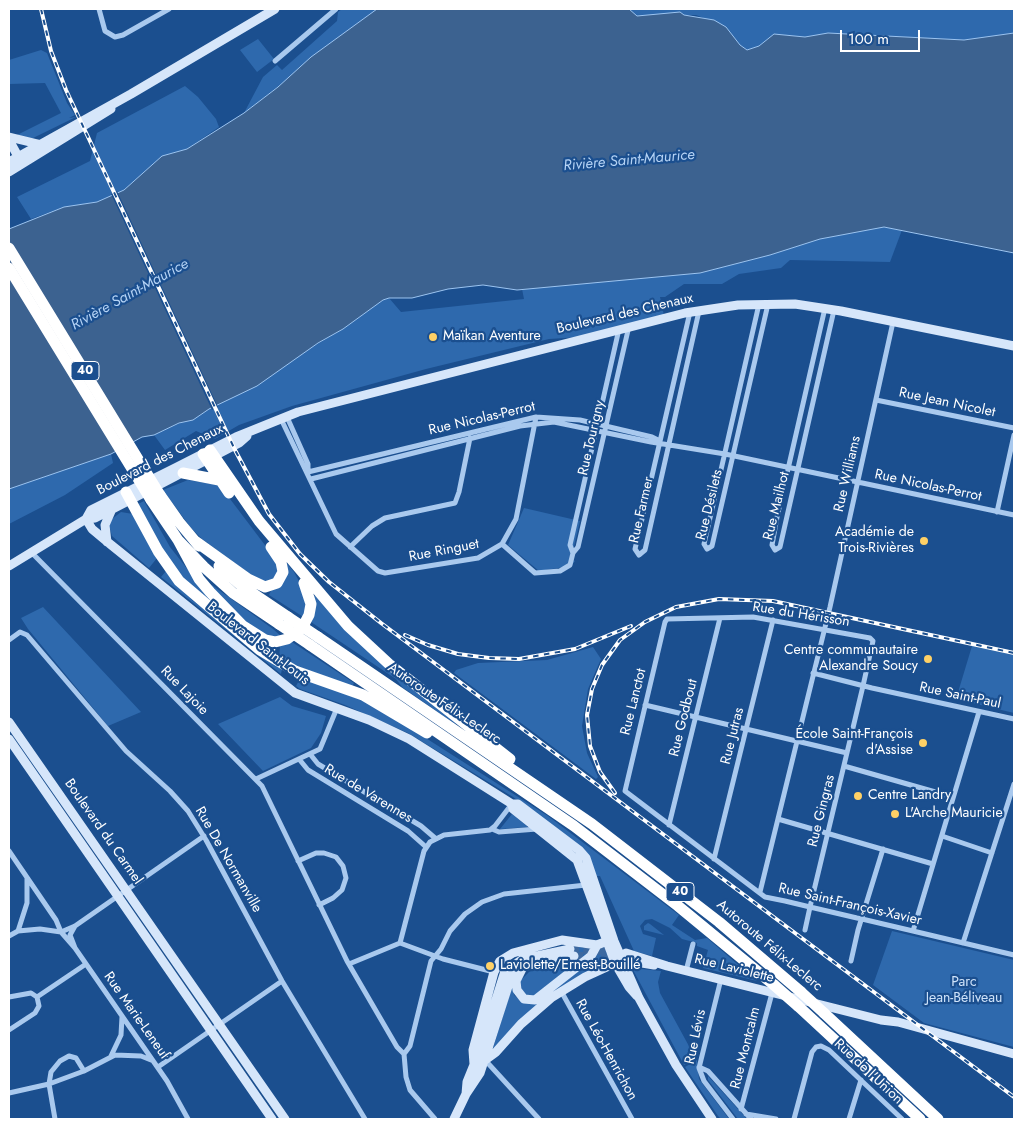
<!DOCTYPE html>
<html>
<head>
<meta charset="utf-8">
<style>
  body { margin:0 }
  #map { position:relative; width:1023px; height:1128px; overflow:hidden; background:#1b4f8f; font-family:Jost,sans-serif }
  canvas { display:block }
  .frame { position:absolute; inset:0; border:10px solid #fff; pointer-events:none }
  .scale { position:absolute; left:840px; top:30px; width:80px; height:22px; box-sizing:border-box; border:2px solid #fff; border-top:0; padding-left:6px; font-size:15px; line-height:18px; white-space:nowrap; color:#fff; -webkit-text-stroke:4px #1b4f8f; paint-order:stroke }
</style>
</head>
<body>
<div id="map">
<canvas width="1023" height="1128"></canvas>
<div class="frame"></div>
<div class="scale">100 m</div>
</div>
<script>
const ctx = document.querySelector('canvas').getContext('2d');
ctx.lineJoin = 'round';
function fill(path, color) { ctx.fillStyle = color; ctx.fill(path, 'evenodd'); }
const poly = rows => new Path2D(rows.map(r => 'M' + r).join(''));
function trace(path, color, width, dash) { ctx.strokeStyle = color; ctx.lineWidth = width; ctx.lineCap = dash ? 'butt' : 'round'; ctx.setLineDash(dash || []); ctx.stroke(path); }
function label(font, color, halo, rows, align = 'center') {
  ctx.font = font + ' Jost,sans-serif'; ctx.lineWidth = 4.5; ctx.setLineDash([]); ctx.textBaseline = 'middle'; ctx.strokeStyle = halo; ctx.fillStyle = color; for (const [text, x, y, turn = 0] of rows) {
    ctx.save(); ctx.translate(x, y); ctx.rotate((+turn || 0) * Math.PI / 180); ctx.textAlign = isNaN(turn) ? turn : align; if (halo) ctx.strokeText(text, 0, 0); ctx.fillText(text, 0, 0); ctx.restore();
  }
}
const green = poly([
  [342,9,377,9,244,113,263,77,277,65,282,70,337,21,338,12],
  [537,9,1014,9,1014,33,964,40,828,33,805,37,774,34,759,46,747,50,740,45,726,27,696,15,684,15,661,23],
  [258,39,274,59,257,72,240,50],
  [41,50,47,53,67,103,75,115,69,118,76,117,31,139,15,136,61,113,45,83,9,84,9,60],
  [185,86,198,97,216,119,219,127,187,149,162,156,124,190,110,197,97,202,64,207,31,219,17,197,90,161,97,133],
  [884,227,902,230,890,262,790,260,781,268,739,274,722,284,684,284,665,297,660,297,665,320,597,336,549,339,426,369,292,406,239,425,215,439,196,431,165,450,154,435,187,420,343,329,383,300,389,298,401,312,524,299,522,289,700,273,770,255,820,239],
  [111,454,113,463,65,495,9,524,9,489],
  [188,480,218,485,224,491,277,561,278,577,262,583,202,539,191,528,163,490],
  [144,501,170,547,215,604,203,600,169,564,138,504],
  [524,508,580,521,571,559,575,561,571,566,539,571,508,545],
  [121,512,133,514,157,558,149,568,112,536,109,525,112,519],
  [285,561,294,572,306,594,305,618,269,595],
  [166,571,192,600,282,669,281,674,161,577],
  [212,585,273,629,283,638,258,634,210,587],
  [317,595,458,721,455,724,402,687,396,679,311,622,314,596],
  [43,607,141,712,108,726,28,629,21,618],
  [292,642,354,683,352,687,279,659,280,646],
  [972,646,1014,655,1014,713,956,699],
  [593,647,601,659,588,689,582,726,587,753,598,777,596,779,454,673,456,670,478,663,547,660],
  [301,677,374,705,548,816,679,915,672,925,695,940,707,938,757,981,703,968,708,950,697,946,697,943,682,939,670,928,652,919,645,920,640,926,643,934,656,938,652,956,634,951,600,876,596,876,588,854,583,848,513,797,408,733,345,705,300,689,296,686],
  [280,697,292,706,326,716,321,733,311,748,263,771,218,724],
  [512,814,527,826,527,827,500,829],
  [648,923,650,924,664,935,644,930,644,926],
  [892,931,1014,960,1014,1047,924,1023,873,985],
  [571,945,587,949,590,952,537,995,531,997,522,993,519,982,529,972,547,965,576,960],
  [604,948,609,958,607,961,551,993],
  [632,968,661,971,658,982,660,993,696,1059,684,1065],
  [513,984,514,995,521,1001,535,1003,541,1001,495,1049,493,1048],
  [697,1060,699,1079,729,1119,721,1119,718,1116,685,1067],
  [708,1076,747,1119,738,1119,708,1080]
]);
const water = poly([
  [377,9,629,9,637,16,680,12,684,15,714,20,726,27,740,45,747,50,759,46,774,34,805,37,828,33,964,40,1014,33,1014,253,884,227,820,239,770,255,700,273,517,290,483,285,448,289,412,298,389,298,383,300,343,329,318,343,257,386,209,409,193,420,179,423,154,435,142,437,111,454,9,489,9,229,64,207,97,202,124,190,162,156,187,149,244,113,278,87,311,57,377,9]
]);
const pier = poly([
  [117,191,218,407,212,410,111,194]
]);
const secondaryTunnel = poly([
  [570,949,616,951],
  [574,956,618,959]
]);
const street = poly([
  [99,9,105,31,115,37,123,35,169,9],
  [275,61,336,9],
  [759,304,704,544,707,549,712,546,768,304],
  [825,308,777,517,772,545,775,550,780,547,834,310],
  [690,312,635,549,639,555,645,550,699,311],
  [876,400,1014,428],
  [287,417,308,464,308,472],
  [281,419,336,534,378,571,385,573,478,558,502,544,516,519,536,417],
  [308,472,536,417,580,420,652,437,660,441],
  [311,479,520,426,554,422,651,442,725,454,1014,515],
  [997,512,1014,435],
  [502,544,535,573,560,571,570,565,573,553,578,547,629,326],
  [350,547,372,526,385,518,455,503,459,492,470,438],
  [31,552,262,786,347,961,397,1047,404,1054,406,1077,410,1090,435,1119],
  [573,553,570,545,619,329],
  [9,640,20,632,27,635,126,751,170,791,188,811,206,840,282,981,365,1119],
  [813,673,872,688,1014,719],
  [645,705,847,753],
  [310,754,318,764,421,826,435,838],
  [299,759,308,770,408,831,426,847],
  [844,766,953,797],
  [256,779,320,749,337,708],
  [778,819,933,864],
  [669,825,720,618],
  [492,829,499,832,537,829],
  [942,836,992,853],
  [9,851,56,920,61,932,75,948],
  [714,859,773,620],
  [298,861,316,853,324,853,336,857,343,866,346,878,342,890,333,898,319,905],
  [760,892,830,607,893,322],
  [75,926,70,935,75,948,167,1081,188,1119],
  [805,930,810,907,863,686,873,641,870,638,753,617,667,619,665,622,625,791,765,897,785,901,810,907,857,918,862,919,913,931,1014,955],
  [18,931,27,903,27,878],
  [913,931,979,712],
  [9,936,18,931,40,929,61,932,75,926,204,836],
  [400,943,443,959,494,972],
  [963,943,1014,784],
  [851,961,858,930,883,849],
  [349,964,400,943,424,851,430,842,444,835,490,830,495,826,511,805],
  [686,971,693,944],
  [721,979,699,1068,704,1081,733,1119],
  [561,991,632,1119],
  [9,997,31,993,37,997,39,1006,35,1013,9,1030],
  [37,997,86,964],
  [404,1054,410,1046,431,961,441,949,450,931,465,914,482,902,504,894,586,885],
  [111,1056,121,1035,122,1017],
  [485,1060,539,1119],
  [158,1067,282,981],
  [699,1067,708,1071,751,1119],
  [9,1093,49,1084,84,1071,115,1055,141,1056,151,1060],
  [741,1109,772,993],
  [746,1114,776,1119],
  [55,1119,49,1084,51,1072,60,1061,69,1056,76,1058,84,1071],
  [794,1119,812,1052,816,1047,821,1046,829,1050,902,1119],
  [849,1119,861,1080]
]);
const secondary = poly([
  [9,137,38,144],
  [9,140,20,160],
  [9,162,131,94,275,9],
  [9,172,111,109],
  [86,519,91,510,177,467,236,437,298,412,685,313,738,305,795,304,841,311,1014,346],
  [86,519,92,529,110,544,295,693,369,720,409,739,512,804,518,804,579,850,586,858,614,941,639,998,676,1065,712,1119],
  [107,542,105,525,112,509],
  [9,566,86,519,95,518,130,500,239,443,247,436],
  [9,722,285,1119],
  [9,739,272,1119],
  [512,804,513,809,577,860,615,963,629,987,637,996],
  [626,953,667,966,881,1020,898,1022,1014,1054],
  [630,961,654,965],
  [523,967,516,981,517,990,524,999,535,1000,591,956,597,945,602,943],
  [485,1060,496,1052,521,1024,551,998,585,977,620,961],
  [474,1064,473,1050,494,972,500,961,513,953,562,940,597,945],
  [466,1094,467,1082,480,1050,505,971,523,959,570,949],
  [454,1119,466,1094,480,1073,512,974,519,969,532,964,574,956]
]);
const highway = poly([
  [9,268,137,477],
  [210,450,259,521,348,626,389,664,510,759],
  [203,454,229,493],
  [183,473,219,480],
  [126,492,158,551,179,581,260,650,295,671,363,695,427,733],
  [160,495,179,522,199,546],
  [151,500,178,540,204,567,233,593,279,624],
  [178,540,199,579,210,592,243,626,265,640,275,642,287,639,302,628,309,615,311,604,304,583],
  [195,541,248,579,265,587,277,583,283,572,281,562,271,547],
  [219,566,242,586,288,617],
  [318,637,592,824,719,922,801,992],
  [310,645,574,826,678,906,774,985],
  [798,1006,920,1119],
  [824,1013,938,1119]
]);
const rail = poly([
  [41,9,51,51,66,90,235,450,269,514,300,554,329,582,381,623,1014,1097],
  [405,635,428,645,458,654,489,658,519,659,575,649,631,626],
  [615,793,600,772,590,746,587,715,592,689,602,665,620,640,645,622,676,607,719,599,773,601,1014,653]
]);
const highwayBridge = poly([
  [9,248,160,495],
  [137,477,151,500],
  [288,617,318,637],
  [279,624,310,645],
  [774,985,798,1006],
  [801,992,824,1013]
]);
const markers = [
  [433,337,5,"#ffd166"],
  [924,541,5,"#ffd166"],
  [928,659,5,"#ffd166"],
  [923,743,5,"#ffd166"],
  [858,796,5,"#ffd166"],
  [895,814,5,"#ffd166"],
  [490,966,5,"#ffd166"]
];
const shields = [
  [85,371,28],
  [680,892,28]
];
const shieldNames = [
  ["40",85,371],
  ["40",680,892]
];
const streetNames = [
  ["Boulevard des Chenaux",625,314,-13],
  ["Rue Jean Nicolet",947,403,12],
  ["Rue Nicolas-Perrot",482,419,-13],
  ["Rue Tourigny",592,438,-77],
  ["Boulevard des Chenaux",160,460,-27],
  ["Rue Williams",848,474,-77],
  ["Rue Nicolas-Perrot",928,486,12],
  ["Rue Désilets",710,505,-76],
  ["Rue Mailhot",777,506,-76],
  ["Rue Farmer",642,510,-77],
  ["Rue Ringuet",444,551,-11],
  ["Rue du Hérisson",801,615,9],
  ["Boulevard Saint-Louis",258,644,38],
  ["Rue Lajoie",184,691,46],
  ["Rue Saint-Paul",960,696,12],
  ["Rue Lanctot",634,702,-76],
  ["Autoroute Félix-Leclerc",444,704,34],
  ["Rue Godbout",684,718,-76],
  ["Rue Jutras",733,736,-76],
  ["Rue de Varennes",368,794,31],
  ["Rue Gingras",822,811,-76],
  ["Boulevard du Carmel",103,832,55],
  ["Rue De Normanville",228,860,60],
  ["Rue Saint-François-Xavier",850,905,13],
  ["Autoroute Félix-Leclerc",769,946,40],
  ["Rue Laviolette",734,969,14],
  ["Rue Marie-Leneuf",136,1016,55],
  ["Rue Lévis",696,1037,-78],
  ["Rue Montcalm",746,1048,-76],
  ["Rue Léo-Henrichon",606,1050,61],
  ["Rue de l'Union",868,1072,43]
];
const poiNames = [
  ["Maïkan Aventure",443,337],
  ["Académie de",914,533,"right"],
  ["Trois-Rivières",914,549,"right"],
  ["Centre communautaire",918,651,"right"],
  ["Alexandre Soucy",918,667,"right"],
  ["École Saint-François",913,735,"right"],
  ["d'Assise",913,751,"right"],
  ["Centre Landry",868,796],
  ["L'Arche Mauricie",905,814],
  ["Laviolette/Ernest-Bouillé",500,966]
];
const parkNames = [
  ["Parc",964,983],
  ["Jean-Béliveau",964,999]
];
const waterNames = [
  ["Rivière Saint-Maurice",629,161,-5],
  ["Rivière Saint-Maurice",130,295,-29]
];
fill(green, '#2e69ad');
fill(water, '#3c6290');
trace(water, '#9cc4f0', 1);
fill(pier, '#1b4f8f');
trace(secondaryTunnel, '#3d69a0', 9, [9, 4.5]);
trace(street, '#a9c9ee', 5);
trace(secondary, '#d6e6fa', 9);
trace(highway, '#fff', 11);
trace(rail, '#fff', 4);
trace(rail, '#1b4f8f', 2, [5.5]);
trace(highwayBridge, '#fff', 11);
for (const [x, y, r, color] of markers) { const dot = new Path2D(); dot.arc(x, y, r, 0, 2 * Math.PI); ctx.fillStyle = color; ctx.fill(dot); trace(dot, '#1b4f8f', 2); }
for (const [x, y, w] of shields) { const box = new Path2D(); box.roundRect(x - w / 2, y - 9.5, w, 19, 4); ctx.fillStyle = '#1b4f8f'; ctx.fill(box); trace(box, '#fff', 1); }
label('bold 12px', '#fff', null, shieldNames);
label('14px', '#fff', '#1b4f8f', streetNames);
label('14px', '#fff', '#1b4f8f', poiNames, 'left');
label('14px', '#cfe3fa', '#1b4f8f', parkNames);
label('italic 15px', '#b5d3f5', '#1b4f8f', waterNames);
</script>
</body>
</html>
